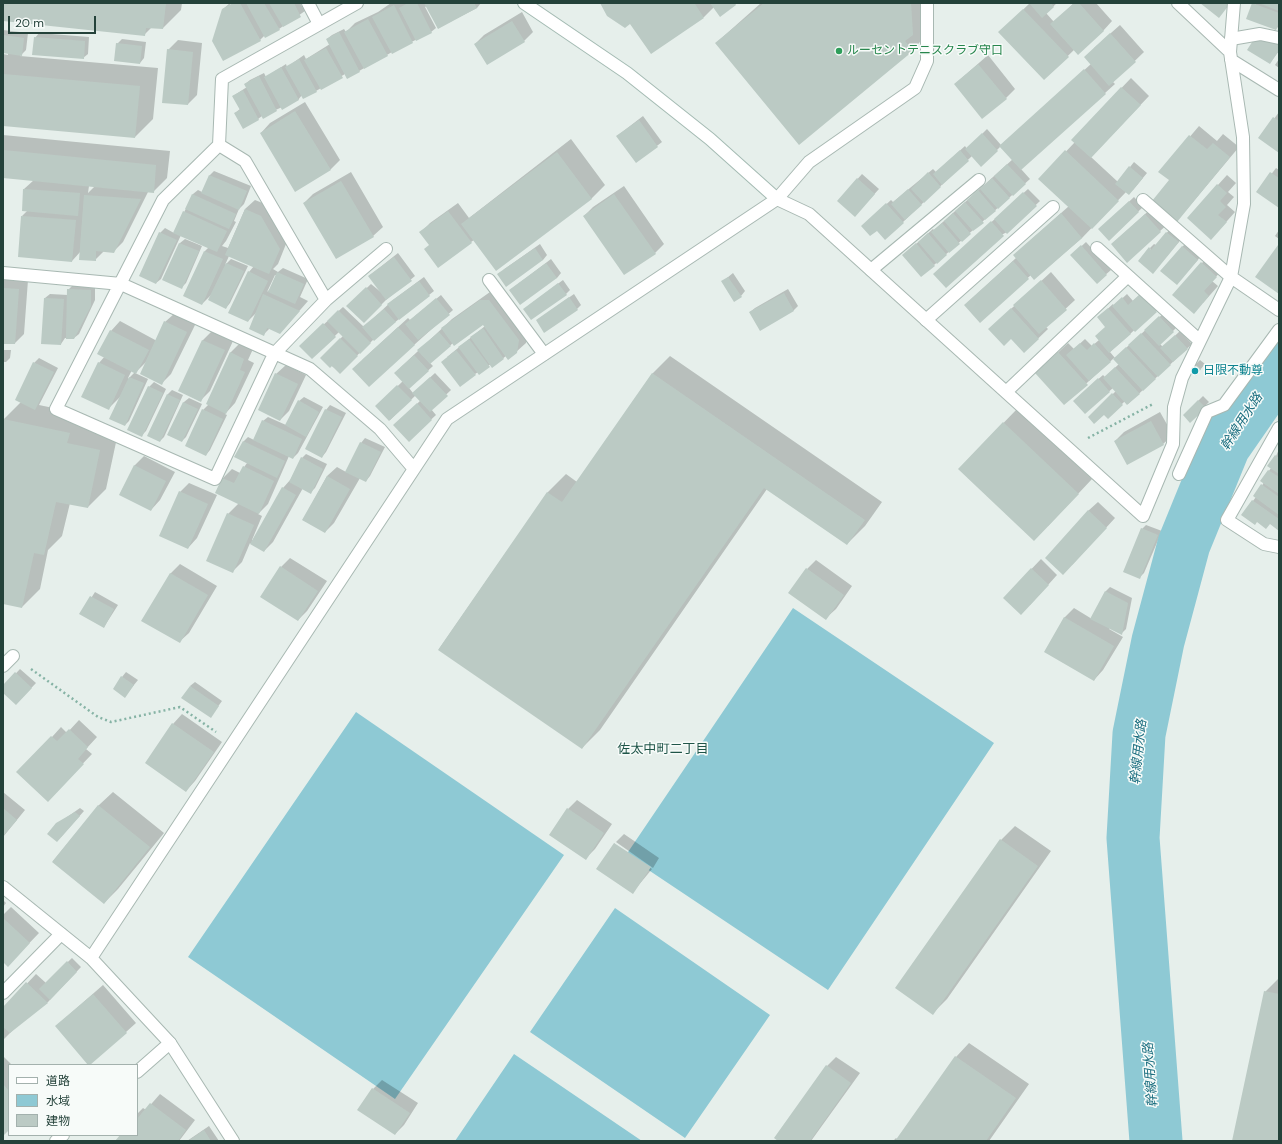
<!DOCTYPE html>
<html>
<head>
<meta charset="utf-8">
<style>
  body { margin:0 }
  #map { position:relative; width:1282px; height:1144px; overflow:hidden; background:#e6efeb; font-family:"DM Sans","Noto Sans JP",sans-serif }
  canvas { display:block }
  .frame { position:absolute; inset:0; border:4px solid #24423a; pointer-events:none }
  .legend { position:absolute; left:8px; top:1064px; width:130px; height:72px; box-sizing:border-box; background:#f7fbf9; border:1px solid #a3b1ad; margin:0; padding:5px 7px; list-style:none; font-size:12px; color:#24423a }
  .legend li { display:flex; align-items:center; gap:8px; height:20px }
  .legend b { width:20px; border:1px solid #a3b1ad }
  .scale { position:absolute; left:8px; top:16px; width:88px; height:18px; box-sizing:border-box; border:2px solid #24423a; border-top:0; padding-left:5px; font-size:12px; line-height:14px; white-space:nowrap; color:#24423a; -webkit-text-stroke:3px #f7fbf9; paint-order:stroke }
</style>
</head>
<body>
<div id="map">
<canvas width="1282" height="1144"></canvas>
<div class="frame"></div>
<ul class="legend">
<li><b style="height:5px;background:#fff"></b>道路</li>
<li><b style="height:11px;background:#8ec9d4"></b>水域</li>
<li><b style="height:11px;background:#bbcac4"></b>建物</li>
</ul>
<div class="scale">20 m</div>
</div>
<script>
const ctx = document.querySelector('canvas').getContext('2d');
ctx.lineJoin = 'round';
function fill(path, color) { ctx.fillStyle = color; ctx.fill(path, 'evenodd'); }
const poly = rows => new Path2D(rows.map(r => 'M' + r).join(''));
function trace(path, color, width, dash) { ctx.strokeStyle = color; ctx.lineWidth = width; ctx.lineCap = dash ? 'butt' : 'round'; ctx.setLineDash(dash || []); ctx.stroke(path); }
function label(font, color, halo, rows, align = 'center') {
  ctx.font = font + ' "DM Sans","Noto Sans JP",sans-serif'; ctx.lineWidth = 3; ctx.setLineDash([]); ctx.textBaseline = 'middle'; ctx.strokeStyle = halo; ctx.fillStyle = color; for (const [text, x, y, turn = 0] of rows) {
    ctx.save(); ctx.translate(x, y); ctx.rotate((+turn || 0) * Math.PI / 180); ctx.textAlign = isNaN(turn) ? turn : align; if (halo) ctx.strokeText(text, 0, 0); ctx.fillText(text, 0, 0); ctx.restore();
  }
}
const water = poly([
  [793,608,994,743,828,990,626,855],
  [356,712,564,855,395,1099,188,957],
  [615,908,770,1015,685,1138,530,1032],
  [514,1054,642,1141,455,1141]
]);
const shadow = poly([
  [3,3,182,3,181,10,163,28,152,27,144,35,3,20],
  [230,3,231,3,229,6,235,3,300,3,305,11,279,29,265,35,260,40,223,9],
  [391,3,481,3,477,8,438,28,427,6,425,7,436,28,431,32,392,52,347,78,345,74,304,98,302,95,298,100,262,116,258,119,235,113,240,109,233,96,247,87,245,84,250,80,264,73,266,77,286,64,287,67,304,55,306,59,330,44,327,39,332,35,344,29,346,32,355,23,378,12],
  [601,3,737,3,714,7,704,17,630,23,608,15],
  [761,3,930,3,930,32,912,50,716,43],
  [1030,3,1057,3,1046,13,1054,22,1074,3,1096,3,1112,21,1103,31,1075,49,1044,79,1009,23],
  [1254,3,1279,3,1279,26,1276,29],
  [522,12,533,32,524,41,475,44,484,35],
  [1120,25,1144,52,1113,82,1115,84,1105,93,1021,169,1030,179,934,265,908,251,933,229,934,230,1013,159,1001,146,981,166,972,156,903,222,877,229,867,222,891,200,893,202,933,169,936,172,965,146,967,149,987,129,1001,145,1091,64,1094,48],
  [3,30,28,33,26,50,20,56,158,68,153,119,135,137,3,125,3,54,8,55,8,53,3,52],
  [39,33,89,37,88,54,83,58,35,38],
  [1279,38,1279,51,1270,63],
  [122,39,146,42,144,58,140,63,117,44],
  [178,40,202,43,197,95,188,104,168,50],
  [988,55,1015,89,1006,98,955,84],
  [1279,59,1279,68,1275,65],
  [1131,78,1149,96,1091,157,1118,182,1134,162,1147,173,1133,190,1126,192,1082,238,1034,279,1031,275,980,321,965,305,1016,258,1024,246,1069,206,1040,179,1075,142,1072,140],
  [305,102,340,160,331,169,296,190,261,133,270,123],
  [1279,112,1279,151,1260,138],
  [643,116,662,142,636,162,617,136],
  [1199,126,1217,141,1223,134,1239,147,1177,221,1170,180,1160,172],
  [3,135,170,151,167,178,153,192,148,192,123,242,113,252,104,251,95,260,81,251,72,261,22,216,28,210,24,189,34,180,3,177],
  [89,186,95,186,88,193],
  [571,139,605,185,591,199,474,240,471,242,430,245,421,232,430,223,458,203,469,218],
  [1276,168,1279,170,1279,206,1258,192],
  [214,171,251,186,244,204,239,209,234,221,236,222,226,241,222,246,228,248,245,209,255,200,270,206,288,239,278,264,273,269,278,272,283,268,308,279,300,297,308,301,280,333,270,328,264,334,257,312,248,321,249,272,254,266,229,256,225,265,231,259,248,266,230,303,226,308,212,294,202,304,205,251,209,247,181,235,161,279,156,283,160,233,165,228,174,233,193,194,198,190,202,192,210,175],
  [275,275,277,276,271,288,267,292],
  [351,172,383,227,373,236,336,258,304,203,313,194],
  [862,174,879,189,859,211,838,201],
  [1227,175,1236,183,1228,192,1234,197,1227,205,1235,212,1220,229,1188,218],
  [624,186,664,244,655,253,584,216,593,207],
  [1028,189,1040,201,1007,232,944,265],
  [1134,197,1143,207,1109,239,1100,229],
  [1155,205,1170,222,1127,261,1112,244],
  [1171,228,1183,237,1157,268,1150,248,1154,244,1156,245],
  [1279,230,1279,239,1275,236],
  [185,239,202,246,186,283,182,287,164,279,180,243],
  [1086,242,1111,270,1097,282,1072,255],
  [1187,242,1202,255,1181,279,1182,247],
  [540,244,547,255,543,260,503,270],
  [398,253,415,276,386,300,364,322,348,306,371,284,382,293,369,276],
  [1211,254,1225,267,1212,281,1218,286,1203,303,1202,263],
  [551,259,561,273,557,278,510,290],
  [1051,272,1075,300,1046,327,1048,329,1024,352,999,320],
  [733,273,745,291,741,296,722,282],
  [424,277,434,291,374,339,340,372,321,358,343,336,339,332,312,358,300,346,343,307,364,327,393,300],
  [3,279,28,280,24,334,15,343,3,343],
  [563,280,570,290,566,294,524,309],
  [73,285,95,286,95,300,79,334,74,338,65,338,61,344,45,298,50,294,68,295,68,290],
  [788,289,798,306,794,310,760,329,750,312,755,308],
  [1145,290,1160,307,1110,352,1115,358,1164,313,1177,327,1160,344,1163,347,1180,331,1192,344,1128,404,1125,401,1108,418,1104,413,1089,417,1116,391,1113,388,1085,412,1079,396,1103,375,1105,377,1119,364,1114,358,1064,404,1046,364,1068,343,1074,349,1085,339,1092,346,1099,340,1106,327,1103,313,1113,304,1114,306,1127,294,1133,301],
  [490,292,527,330,526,343,516,352,506,356,493,366,491,364,475,374,447,357,485,326,483,324,453,343,430,363,433,366,409,388,413,393,435,373,451,390,431,409,436,415,409,440,395,425,421,400,416,395,390,420,377,406,403,381,400,368,452,319],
  [574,294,581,305,577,309,537,320],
  [441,295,453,310,414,345,362,360,408,318,410,320],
  [175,313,196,323,171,374,162,383,146,362,135,373,148,379,129,421,125,425,121,396,108,409,99,363,105,356,111,331,120,321,157,341,165,322],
  [132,370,135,372,128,379,128,378],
  [212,331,233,341,210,391,200,401,180,391,203,340],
  [240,343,253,349,248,360,254,363,235,403,225,414,227,415,210,450,206,455,203,410,209,404,231,352],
  [3,350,11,350,10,358,6,362,3,362],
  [670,356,882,502,865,526,847,544,767,489,600,730,582,748,439,649,548,492,566,474,577,482,652,374],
  [39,358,58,368,39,405,87,415,85,425,118,433,106,489,88,507,70,503,62,536,48,550,40,589,22,607,3,603,3,424,4,419,21,402,34,363],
  [1200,360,1205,364,1200,370,1195,365],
  [286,365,306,375,289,411,280,420,276,374],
  [154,382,166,389,146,431,142,435,149,387],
  [172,390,183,395,164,437,160,441,168,394],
  [1203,396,1209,402,1190,421,1184,415],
  [304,397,323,407,298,453,293,458,289,456,268,504,258,514,262,516,252,540,253,540,283,488,291,479,302,458,306,454,327,464,315,488,311,492,303,488,273,542,264,551,250,543,242,562,232,572,228,514,239,503,216,492,223,478,232,469,240,473,247,463,236,457,244,441,248,437,254,440,263,421,268,417,286,425,299,401],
  [189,398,202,404,186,437,182,441,168,435,184,402],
  [330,405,346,413,326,452,322,457,326,410],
  [1017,409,1092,479,1048,526,959,469],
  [1160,412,1173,435,1163,444,1115,441,1124,432],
  [365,438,385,447,370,476,366,481,360,478,334,523,325,532,303,520,327,476,337,467,346,472,361,443],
  [1279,449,1279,529,1270,523,1242,515,1256,497,1264,482,1262,481,1271,468],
  [144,456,175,472,160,500,151,510,120,494,135,465],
  [189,483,217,495,197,538,188,548,180,492],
  [1098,502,1115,518,1072,565,1088,511],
  [1146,525,1162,531,1144,573,1140,577,1142,529],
  [290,558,327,581,307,611,298,620,281,567],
  [1041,559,1057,575,1030,605,1004,598],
  [816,560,852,586,836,609,826,618,807,569],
  [180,564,217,586,189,633,179,642,170,574],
  [1110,587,1132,598,1126,629,1122,633,1110,627,1109,629,1123,637,1103,670,1094,680,1064,618,1074,608,1092,619,1106,591],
  [95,592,118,605,104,627,81,614],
  [20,669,36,683,16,704,3,692,3,687],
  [126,672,138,680,125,696,122,677],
  [195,682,222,701,211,716,190,686],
  [182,714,222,742,195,781,186,791,173,724],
  [79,720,97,737,86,749,92,754,48,800,52,737,61,727,67,733],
  [3,792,25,810,3,837],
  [113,792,164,833,118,889,104,903,53,861,99,805],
  [577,800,612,824,595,849,585,859,568,809],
  [80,808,84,811,61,837,57,824],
  [1015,826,1051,851,947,999,933,1013,1001,840],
  [624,834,659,858,653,868,616,842],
  [615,843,615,845,652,869,633,892,598,869],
  [3,900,6,903,3,907],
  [11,907,39,933,17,956,3,962,3,915],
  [72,958,81,967,48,1002,16,1027,3,1040,3,1009,36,974,46,983],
  [1279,978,1279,1141,1233,1141,1265,992],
  [103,985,136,1023,126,1032,56,1026],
  [969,1043,1029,1084,989,1141,893,1141,896,1138,898,1140,956,1057],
  [3,1056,12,1065,9,1065,9,1129,3,1134],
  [836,1057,860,1073,811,1141,780,1141,827,1066],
  [382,1080,418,1103,404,1125,395,1134,373,1089],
  [160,1094,195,1120,179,1141,116,1141,121,1135,137,1135,137,1114,143,1108,146,1110],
  [209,1126,219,1141,187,1141]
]);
const river = poly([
  [1156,1141,1133,838,1139,734,1158,641,1184,544,1224,446,1279,367]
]);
const building = poly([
  [3,3,166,3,163,29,146,28,145,36,3,21],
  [233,3,240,3,261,41,223,61,212,41,222,9],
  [246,3,264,3,280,30,265,38],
  [269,3,294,3,301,17,283,27],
  [408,3,417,3,432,33,416,41,399,8],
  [424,3,474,3,477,8,438,29],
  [600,3,697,3,695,4,704,18,651,54,630,24,625,28,607,16],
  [710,3,735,3,736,5,720,17],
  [764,3,911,3,913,35,905,41,913,51,799,145,715,43],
  [1029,3,1051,3,1054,7,1042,18],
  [1074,3,1079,3,1104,31,1078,55,1050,24],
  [1200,3,1226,3,1229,5,1219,18],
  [1252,3,1279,13,1279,22,1276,30,1246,19],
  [1259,3,1279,3,1279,11],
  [394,5,413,43,392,54,372,17],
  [1023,9,1069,57,1044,80,998,32],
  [368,19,388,56,364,69,344,32],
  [512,21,525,42,487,65,474,44],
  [339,32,360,72,347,79,326,39],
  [1110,33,1136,62,1109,86,1084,57],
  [3,35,24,38,22,56,3,53],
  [34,37,85,41,84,59,32,55],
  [1254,39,1279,43,1279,50,1270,64,1247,50],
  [116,43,142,46,140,64,114,61],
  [326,48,343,78,321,90,304,60],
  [167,49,193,52,188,105,162,103],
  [299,59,317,92,303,99,285,67],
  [978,64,1007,99,982,119,954,84],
  [281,67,299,100,282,110,264,77],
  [1084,69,1106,94,1021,170,999,146],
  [3,74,140,86,135,138,3,126],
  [259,76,277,111,263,119,244,84],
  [1121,87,1141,105,1091,158,1071,140],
  [243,90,259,120,243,129,234,113,240,110,232,96],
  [295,111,331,170,295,192,260,133],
  [1273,117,1279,121,1279,153,1258,138],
  [639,120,658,147,636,163,616,136],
  [982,133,998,151,981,167,965,149],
  [1189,135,1207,149,1213,143,1230,157,1177,222,1152,201,1169,180,1158,172],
  [3,150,156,165,154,193,3,178],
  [960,150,969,161,942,185,933,174],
  [1065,150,1119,201,1092,229,1038,179],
  [557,152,592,199,496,271,461,224],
  [1007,164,1026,184,1013,196,994,176],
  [1129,166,1143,178,1129,195,1115,184],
  [928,172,941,187,924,203,911,189],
  [1270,172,1279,178,1279,208,1256,192],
  [209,175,247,191,239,210,201,193],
  [857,178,875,194,855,217,837,201],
  [992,178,1010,198,998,209,980,189],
  [341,181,374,237,336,259,303,203],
  [1217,184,1227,193,1220,201,1226,207,1218,215,1227,222,1211,240,1187,218],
  [23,189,80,193,78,216,22,211],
  [908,189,922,205,905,220,891,204],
  [978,190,996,211,985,220,967,200],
  [1023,192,1037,206,1007,234,994,219],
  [192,194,236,214,229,229,185,209],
  [614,194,656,254,624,275,583,216],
  [84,195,141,199,114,253,96,251,96,261,79,260],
  [1129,201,1139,212,1109,241,1098,229],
  [965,202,984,223,973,231,955,211],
  [886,203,904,223,885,240,877,231,870,236,861,226],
  [245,209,261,216,280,249,269,274,225,255],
  [183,211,227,231,217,252,173,233],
  [448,211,472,243,438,268,424,249,429,245,419,232],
  [953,213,971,234,962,242,944,221],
  [1061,213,1082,238,1034,280,1013,255],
  [1145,214,1161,232,1127,263,1111,244],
  [21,216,76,220,72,262,18,257],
  [991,221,1004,236,946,288,933,274],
  [942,223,960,244,949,253,931,232],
  [159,232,177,240,156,284,139,276],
  [1166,232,1179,242,1153,274,1138,261,1149,247,1151,250],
  [928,233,947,255,937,264,918,242],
  [179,243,199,251,182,289,162,280],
  [916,243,935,266,921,277,902,255],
  [1081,245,1107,275,1097,284,1070,255],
  [1278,245,1279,246,1279,294,1255,277],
  [1182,246,1198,260,1177,285,1160,271],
  [535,248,543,260,506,287,497,274],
  [204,251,223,259,202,305,183,296],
  [394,257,412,281,386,300,368,276],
  [1013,261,1029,279,980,323,964,305],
  [1201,262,1217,277,1204,291,1209,296,1194,314,1172,295],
  [226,263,244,271,226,309,208,300],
  [546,263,557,278,520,305,509,290],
  [248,271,268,281,248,322,228,313],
  [277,272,304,284,295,304,268,292],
  [728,277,742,297,734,302,721,281],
  [1041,280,1067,310,1039,334,1013,305],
  [419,281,430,296,399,320,387,304],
  [558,283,567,295,531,320,523,309],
  [366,287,382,305,364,323,346,306],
  [3,288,19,289,15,344,3,344],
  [67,289,91,290,91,306,74,339,66,339],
  [784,293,794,311,760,331,749,312],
  [263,294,300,311,280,334,267,328,264,336,249,329],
  [1140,294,1157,312,1135,332,1112,306,1122,297,1128,305],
  [569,297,578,310,544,333,536,320],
  [44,298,64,299,61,345,41,344],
  [436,298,450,315,418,340,405,324],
  [480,300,489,300,519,340,517,353,508,360,483,325,454,346,441,328],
  [1011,308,1039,339,1024,353,1011,339,1004,346,988,329],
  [1108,308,1131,334,1109,353,1095,336,1105,327,1097,317],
  [384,309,396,322,374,341,362,327],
  [338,310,371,343,360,354,327,321],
  [1159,316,1174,332,1159,346,1144,330],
  [164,321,187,332,162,385,140,374],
  [323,323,336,337,312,359,299,346],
  [398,327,415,345,369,387,352,369],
  [483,328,504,359,492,368,470,337],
  [110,330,149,350,136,374,97,354],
  [439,332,451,346,430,364,417,350],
  [1141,333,1171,365,1158,377,1128,345],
  [1175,335,1188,349,1173,362,1160,348],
  [340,338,358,356,340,374,332,366,330,368,320,358],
  [469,339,490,367,479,375,458,347],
  [202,340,225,350,201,402,178,391],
  [1080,343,1087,350,1094,343,1111,362,1089,381,1066,355],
  [1126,347,1156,379,1143,391,1113,359],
  [456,350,476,375,460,387,441,362],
  [230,352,244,359,240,370,245,372,226,414,206,404],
  [1058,352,1088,385,1064,405,1035,373],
  [414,355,429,371,409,389,394,373],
  [33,362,54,372,35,410,15,400],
  [98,362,125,375,109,410,81,397],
  [1195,364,1201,369,1196,376,1189,371],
  [1115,367,1140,394,1127,405,1103,378],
  [275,373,298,384,280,421,258,410],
  [652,373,865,520,847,545,764,488,582,749,438,650,547,492,562,502],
  [129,377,144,383,125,426,109,419],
  [430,377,448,396,430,412,412,393],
  [1098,378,1110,392,1085,414,1073,401],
  [397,385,412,400,389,421,375,406],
  [148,386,163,393,142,437,127,430],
  [1112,393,1123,405,1108,419,1104,415,1094,424,1088,417],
  [167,394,180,400,160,442,147,436],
  [298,400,319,412,306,437,285,425],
  [1198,400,1206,408,1190,423,1183,415],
  [183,402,198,409,182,442,167,435],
  [417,403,432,420,409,442,393,425],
  [202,409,223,419,206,456,185,446],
  [325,409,342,417,322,458,305,449],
  [3,419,70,433,67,443,100,450,88,508,56,502,44,555,34,553,22,608,3,604],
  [262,420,302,439,293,459,253,440],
  [1151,421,1164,445,1127,465,1114,441],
  [1003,422,1079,494,1034,541,958,469],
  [243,441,285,461,277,478,234,457],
  [360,442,381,452,366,482,345,472],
  [1275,455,1279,458,1279,474,1267,466],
  [301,457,323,469,311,494,289,482],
  [134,465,166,481,151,511,119,495],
  [243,466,274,481,259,514,215,493,222,478,234,483],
  [1268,470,1279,477,1279,494,1260,481],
  [327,476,350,489,325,533,302,520],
  [1261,484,1279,497,1279,515,1253,496],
  [282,487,296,495,264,552,250,544],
  [179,491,208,504,188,549,159,536],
  [1252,500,1279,519,1279,531,1270,524,1266,529,1257,522,1255,525,1241,515],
  [1088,510,1107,528,1063,575,1045,558],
  [227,513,254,525,233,573,206,561],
  [1141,528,1158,535,1140,579,1123,572],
  [280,566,318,591,298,621,260,597],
  [806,568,844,595,826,620,788,593],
  [1031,568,1049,585,1021,615,1003,598],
  [170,573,208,595,180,643,141,621],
  [1105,591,1128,603,1122,635,1090,619],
  [90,596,114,609,104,628,79,614],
  [1064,617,1114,646,1094,681,1044,652],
  [15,672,32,688,16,705,3,693,3,685],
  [121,676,134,685,125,698,113,689],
  [190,686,219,706,211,718,181,698],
  [172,723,214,752,186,792,145,763],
  [69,729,88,747,78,759,84,764,48,802,16,772,51,736,57,741],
  [98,805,150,847,104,904,52,862],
  [3,808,17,820,3,836],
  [567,808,604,833,586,860,549,835],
  [75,812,80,816,57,842,47,834,56,823],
  [1000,839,1038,866,933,1015,895,988],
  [614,843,651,867,633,894,596,869],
  [3,918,30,943,8,967,3,962],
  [67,961,77,972,50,1000,39,989],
  [26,982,48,1003,10,1033,3,1027,3,1007],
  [1264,991,1279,994,1279,1141,1232,1141],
  [93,994,127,1033,90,1065,88,1065,55,1026],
  [955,1056,1016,1098,986,1141,895,1141],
  [826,1065,851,1083,810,1141,778,1141,774,1138],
  [3,1084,9,1091,9,1130,3,1136],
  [372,1088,410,1113,395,1135,357,1110],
  [150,1103,186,1130,178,1141,115,1141,120,1135,137,1135,137,1119],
  [204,1130,211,1141,188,1141]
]);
const path = poly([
  [1088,438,1153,404],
  [31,669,98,717,111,722,180,707,216,732]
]);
const lane = poly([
  [308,3,319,24],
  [1231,39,1260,34,1279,38],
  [777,199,809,162,915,88,927,61,927,3],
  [1143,200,1231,277],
  [871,270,979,180],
  [489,280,544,354],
  [926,320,1053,207],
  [1179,474,1207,412,1224,405,1279,330],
  [3,993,61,934],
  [137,1072,170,1043],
  [56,1141,63,1135]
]);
const street = poly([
  [1178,3,1230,52],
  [1231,60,1279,90],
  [219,145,163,200,56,409,215,479,274,354,326,300,386,249],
  [1097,248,1200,341],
  [3,273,121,284,310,369,380,429,414,469],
  [1231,277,1279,310],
  [326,300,245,161,219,145,222,79,357,3],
  [1006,392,1128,276],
  [1279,428,1227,520,1264,544,1279,547],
  [3,666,13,656],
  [3,887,91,958,170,1043,233,1141],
  [91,958,447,419,777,199,809,214,1143,516,1173,444,1174,407,1182,378,1231,277,1244,204,1243,137,1230,52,1234,3]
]);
const secondary = poly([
  [524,3,627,73,710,139,777,199]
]);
const markers = [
  [839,51,4,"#2e9e5b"],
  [1195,371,4,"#0f9aa8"]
];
const leisureNames = [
  ["ルーセントテニスクラブ守口",847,51]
];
const cultureNames = [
  ["日限不動尊",1203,371]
];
const waterNames = [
  ["幹線用水路",1242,422,-57],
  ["幹線用水路",1139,752,-84],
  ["幹線用水路",1151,1075,-94]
];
const neighbourhoodNames = [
  ["佐太中町二丁目",663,750]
];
fill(water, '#8ec9d4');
fill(shadow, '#0003');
trace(river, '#8ec9d4', 53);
fill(building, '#bbcac4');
trace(lane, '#a8b8b2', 14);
trace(street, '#a8b8b2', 14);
trace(secondary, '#a4bbb3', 14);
trace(path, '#86b3a5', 2.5, [2, 3]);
trace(lane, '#fff', 12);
trace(street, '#fff', 12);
trace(secondary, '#fff', 12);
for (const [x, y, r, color] of markers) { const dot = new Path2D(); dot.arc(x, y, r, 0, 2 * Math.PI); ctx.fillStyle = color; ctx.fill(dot); trace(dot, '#f7fbf9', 1.5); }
label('12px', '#27864d', '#f7fbf9', leisureNames, 'left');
label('12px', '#0d838f', '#f7fbf9', cultureNames, 'left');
label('italic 13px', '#1c6f80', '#f7fbf9', waterNames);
label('13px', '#1f5548', '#f7fbf9', neighbourhoodNames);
</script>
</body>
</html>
